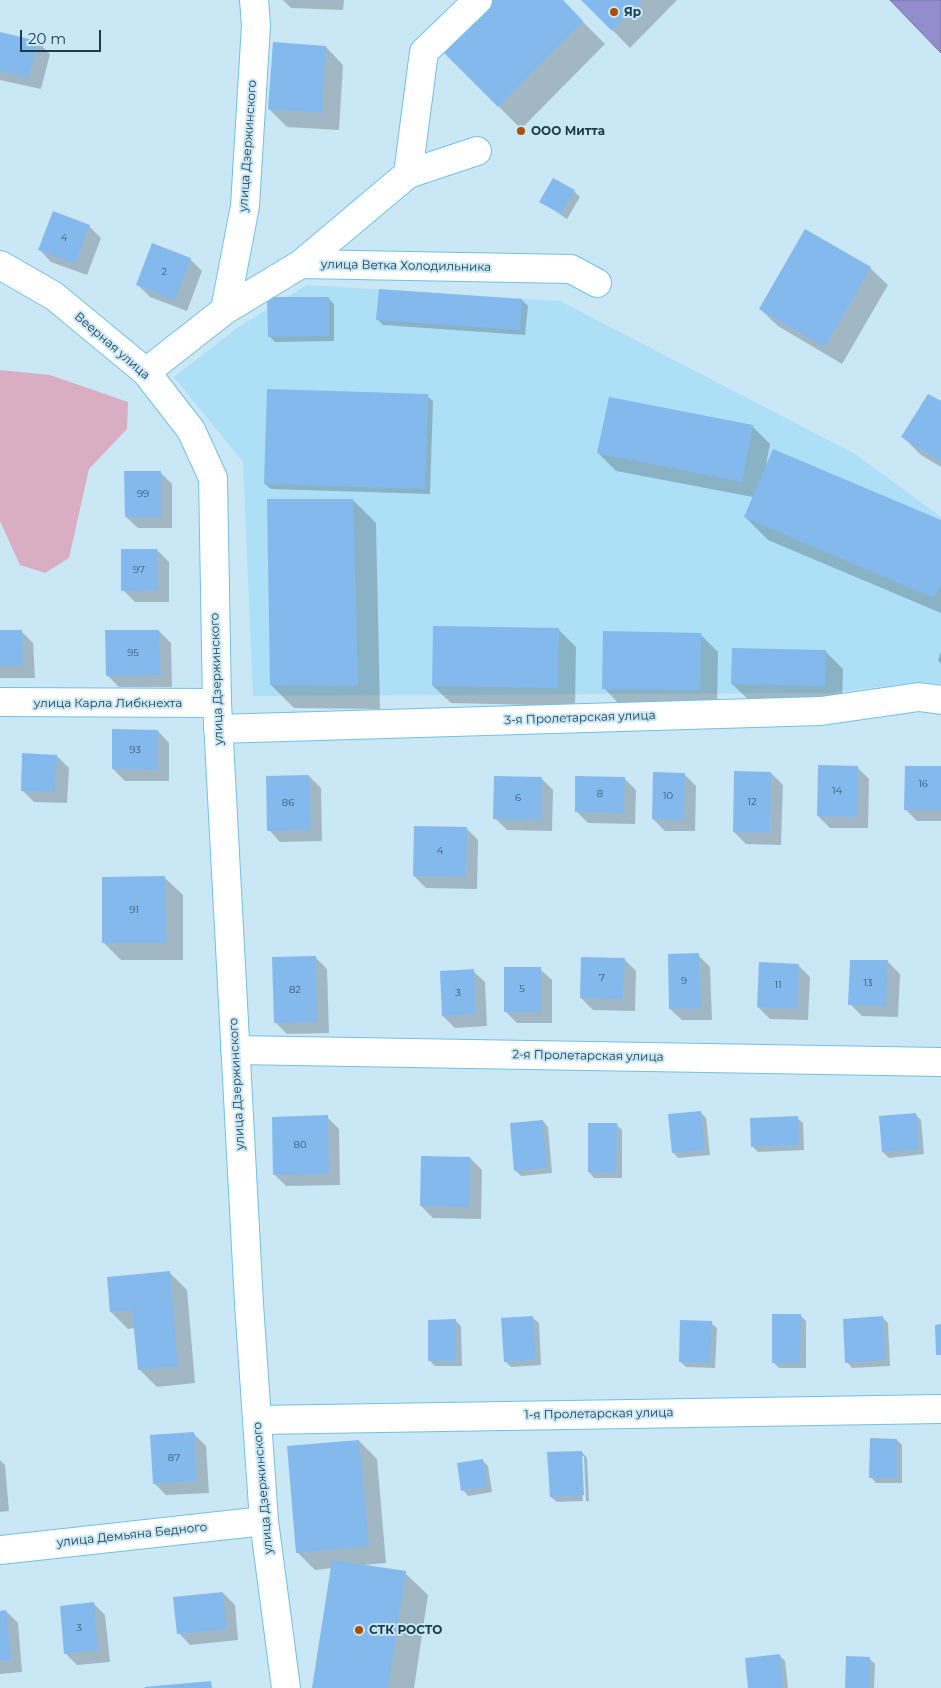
<!DOCTYPE html>
<html>
<head>
<meta charset="utf-8">
<style>
  body { margin:0 }
  #map { position:relative; width:941px; height:1688px; overflow:hidden; background:#cae7f6; font-family:Montserrat,sans-serif }
  canvas { display:block }
  .scale { position:absolute; left:20px; top:30px; width:81px; height:22px; box-sizing:border-box; border:2px solid #1b3c4a; border-top:0; padding-left:6px; font-size:15px; line-height:18px; white-space:nowrap; color:#1b3c4a; -webkit-text-stroke:4px #cae7f6; paint-order:stroke }
</style>
</head>
<body>
<div id="map">
<canvas width="941" height="1688"></canvas>
<div class="scale">20 m</div>
</div>
<script>
const ctx = document.querySelector('canvas').getContext('2d');
ctx.lineJoin = 'round';
function fill(path, color) { ctx.fillStyle = color; ctx.fill(path, 'evenodd'); }
const poly = rows => new Path2D(rows.map(r => 'M' + r).join(''));
function trace(path, color, width, dash) { ctx.strokeStyle = color; ctx.lineWidth = width; ctx.lineCap = dash ? 'butt' : 'round'; ctx.setLineDash(dash || []); ctx.stroke(path); }
function label(font, color, halo, rows, align = 'center') {
  ctx.font = font + ' Montserrat,sans-serif'; ctx.lineWidth = 4; ctx.setLineDash([]); ctx.textBaseline = 'middle'; ctx.strokeStyle = halo; ctx.fillStyle = color; for (const [text, x, y, turn = 0] of rows) {
    ctx.save(); ctx.translate(x, y); ctx.rotate((+turn || 0) * Math.PI / 180); ctx.textAlign = isNaN(turn) ? turn : align; if (halo) ctx.strokeText(text, 0, 0); ctx.fillText(text, 0, 0); ctx.restore();
  }
}
const built = poly([
  [307,285,560,301,855,454,941,517,941,684,920,682,829,693,253,696,243,462,174,377,237,328]
]);
const green = poly([
  [0,370,50,375,128,402,127,429,89,469,69,558,45,573,20,565,0,521]
]);
const water = poly([
  [890,0,941,0,941,53,890,0]
]);
const shadow = poly([
  [283,0,344,0,343,10,291,8],
  [561,0,605,44,521,129,434,41],
  [583,0,677,0,630,48],
  [0,34,38,42,50,54,41,89,0,80],
  [326,47,343,65,339,130,287,127,269,109],
  [574,191,580,197,567,219,540,201],
  [89,226,101,238,87,275,51,262,40,250],
  [190,259,202,271,187,311,150,297,138,285],
  [870,268,888,285,842,364,778,326,760,309],
  [380,290,522,300,528,306,525,335,383,325,378,320],
  [328,298,334,304,334,341,275,342,269,336],
  [427,396,433,401,430,494,271,489,265,484],
  [941,403,941,467,921,455,903,437],
  [752,426,770,444,766,465,941,522,941,613,768,540,745,517,753,497,616,471,598,453],
  [160,472,172,484,172,528,138,528,126,517],
  [353,500,376,523,380,709,294,708,271,685],
  [157,550,169,562,169,602,135,602,123,590],
  [558,629,576,647,575,706,451,703,433,686],
  [159,631,171,643,172,687,119,687,107,675],
  [0,632,22,632,33,643,35,678,0,678],
  [700,634,718,652,717,708,621,706,604,688],
  [825,651,843,669,842,703,750,701,732,684],
  [941,651,941,664,938,660],
  [158,731,169,743,169,781,125,781,113,769],
  [57,756,69,768,67,803,34,802,22,790],
  [857,767,869,779,868,828,830,828,818,816],
  [941,768,941,821,917,821,905,809],
  [771,773,783,785,781,845,746,844,734,832],
  [684,774,696,786,695,831,665,831,653,819],
  [309,776,321,788,322,841,280,842,269,830],
  [541,778,553,790,552,831,507,830,495,818],
  [624,778,636,790,635,824,588,823,576,811],
  [466,828,478,840,477,889,426,888,414,876],
  [165,878,183,895,183,960,121,960,104,943],
  [698,955,710,967,712,1020,682,1020,670,1009],
  [315,957,327,969,329,1033,287,1034,275,1022],
  [624,959,636,971,635,1011,593,1010,581,998],
  [888,962,900,974,898,1017,862,1016,850,1004],
  [798,965,810,977,808,1020,770,1019,758,1007],
  [540,969,552,980,552,1023,517,1023,505,1011],
  [473,971,485,982,487,1026,455,1028,443,1016],
  [700,1112,706,1118,710,1155,678,1158,673,1152],
  [915,1114,921,1120,924,1154,889,1158,883,1152],
  [327,1117,339,1129,340,1185,286,1186,275,1175],
  [797,1118,803,1123,804,1150,758,1152,752,1146],
  [543,1121,548,1127,552,1173,521,1176,515,1170],
  [616,1124,622,1130,622,1178,594,1178,589,1172],
  [470,1158,482,1170,481,1219,433,1218,421,1206],
  [169,1272,187,1290,195,1383,157,1387,139,1369,135,1328,128,1329,111,1312],
  [800,1315,806,1321,806,1368,779,1368,773,1362],
  [882,1317,888,1323,890,1366,852,1368,847,1362],
  [533,1318,539,1323,541,1365,511,1367,506,1362],
  [456,1321,461,1326,462,1366,435,1366,430,1361],
  [711,1323,717,1328,715,1368,686,1367,680,1361],
  [194,1434,206,1446,209,1493,166,1495,154,1483],
  [897,1440,902,1445,902,1483,876,1483,871,1477],
  [359,1441,377,1459,386,1563,364,1565,405,1573,428,1595,414,1688,313,1688,332,1568,315,1570,297,1552],
  [582,1452,587,1458,589,1501,586,1501,584,1456,581,1456,583,1501,557,1502,551,1497],
  [0,1460,5,1465,9,1511,0,1512],
  [482,1460,488,1466,492,1492,468,1496,463,1490],
  [223,1593,235,1605,238,1640,190,1645,179,1633],
  [93,1603,105,1615,110,1662,77,1665,65,1653],
  [6,1611,18,1623,22,1672,0,1674,0,1612],
  [780,1656,785,1661,788,1688,749,1688],
  [869,1658,875,1664,874,1688,846,1688]
]);
const building = poly([
  [473,0,563,0,583,21,498,107,432,41],
  [581,0,642,0,612,31],
  [0,32,38,41,29,78,0,71],
  [273,42,326,46,322,113,268,109],
  [553,178,575,190,561,214,539,202],
  [53,211,90,225,75,264,38,250],
  [805,229,871,267,825,347,759,309],
  [152,243,191,258,175,300,136,285],
  [379,289,522,299,520,330,376,320],
  [267,297,329,297,329,336,268,337],
  [267,389,428,394,425,489,264,484],
  [928,394,941,401,941,462,901,437],
  [609,397,753,425,742,482,597,453],
  [773,449,941,520,941,584,934,598,744,517],
  [124,471,161,471,161,517,125,517],
  [267,499,353,499,358,686,270,685],
  [121,549,157,549,158,590,121,591],
  [433,626,559,628,558,688,432,686],
  [0,630,22,630,23,666,0,666],
  [105,630,159,630,161,675,106,676],
  [603,631,701,633,700,690,602,689],
  [732,648,826,650,825,686,731,684],
  [112,729,158,730,157,770,112,769],
  [22,753,57,755,55,792,21,791],
  [818,765,858,766,857,817,817,816],
  [905,766,941,766,941,810,904,810],
  [734,771,771,772,770,833,733,832],
  [653,772,685,773,684,820,652,819],
  [309,775,311,830,267,831,266,776],
  [494,776,542,777,541,820,493,819],
  [575,776,625,777,624,813,575,812],
  [414,826,467,827,466,877,413,876],
  [165,876,166,943,102,943,102,877],
  [699,953,701,1009,669,1009,668,954],
  [316,956,317,1022,274,1023,272,957],
  [581,957,625,958,623,999,580,998],
  [850,960,888,960,886,1006,848,1005],
  [759,962,799,964,797,1009,757,1007],
  [504,967,541,967,541,1012,504,1012],
  [474,969,476,1014,442,1016,440,971],
  [701,1111,705,1150,672,1153,668,1114],
  [916,1113,919,1149,882,1152,879,1116],
  [328,1115,329,1174,273,1175,272,1117],
  [798,1116,799,1145,751,1147,750,1118],
  [543,1120,547,1168,514,1171,510,1123],
  [588,1123,617,1123,616,1173,588,1172],
  [421,1156,470,1157,469,1207,420,1206],
  [170,1271,178,1366,138,1370,132,1310,110,1312,107,1277],
  [772,1314,801,1314,800,1363,772,1363],
  [533,1316,536,1360,504,1362,501,1318],
  [883,1316,885,1360,845,1363,843,1319],
  [456,1319,456,1361,428,1361,428,1320],
  [680,1320,712,1321,710,1363,679,1362],
  [941,1324,941,1355,936,1355,935,1325],
  [194,1432,197,1481,153,1484,150,1435],
  [870,1438,897,1439,897,1478,869,1478],
  [359,1440,369,1546,296,1553,287,1446],
  [582,1451,584,1495,550,1497,547,1452],
  [483,1459,487,1487,461,1491,457,1463],
  [332,1560,406,1571,388,1688,312,1688],
  [223,1592,227,1629,177,1634,173,1597],
  [94,1602,98,1650,64,1654,60,1606],
  [6,1610,11,1660,0,1661,0,1611],
  [780,1654,783,1688,748,1688,745,1658],
  [846,1656,870,1657,869,1688,845,1688],
  [211,1681,212,1688,145,1688,144,1687]
]);
const minor = poly([
  [408,174,477,151],
  [301,264,408,174,424,52,478,0],
  [225,310,301,264,571,269,597,283],
  [146,372,225,310,245,206,256,25,254,0],
  [0,702,217,703],
  [218,729,821,711,919,697,941,700],
  [235,1050,941,1062],
  [257,1420,941,1409],
  [0,1550,264,1521]
]);
const tertiary = poly([
  [0,265,54,296,146,372,191,430,213,478,217,703,249,1304,264,1521,286,1688]
]);
const markers = [
  [614,12,5,"#ad4e00"],
  [521,131,5,"#ad4e00"],
  [359,1630,5,"#ad4e00"]
];
const numberNames = [
  ["4",64,238],
  ["2",164,272],
  ["99",143,494],
  ["97",139,570],
  ["95",133,653],
  ["93",135,750],
  ["16",923,784],
  ["14",837,791],
  ["8",600,794],
  ["10",668,796],
  ["6",518,798],
  ["12",752,802],
  ["86",288,803],
  ["4",440,851],
  ["91",134,910],
  ["7",602,978],
  ["9",684,981],
  ["13",868,983],
  ["11",778,985],
  ["5",522,989],
  ["82",295,990],
  ["3",458,993],
  ["80",300,1145],
  ["87",174,1458],
  ["3",79,1628]
];
const poiNames = [
  ["Яр",624,12],
  ["ООО Митта",531,131],
  ["СТК РОСТО",369,1630]
];
const streetNames = [
  ["улица Дзержинского",248,146,-86],
  ["улица Ветка Холодильника",406,266,1],
  ["Веерная улица",112,346,41],
  ["улица Дзержинского",217,679,-92],
  ["улица Карла Либкнехта",108,703],
  ["3-я Пролетарская улица",580,718,-2],
  ["2-я Пролетарская улица",588,1056,1],
  ["улица Дзержинского",237,1084,-93],
  ["1-я Пролетарская улица",599,1414,-1],
  ["улица Дзержинского",263,1488,-95],
  ["улица Демьяна Бедного",132,1535,-6]
];
fill(built, '#addff7');
fill(green, '#daaec2');
fill(water, '#938ccd');
trace(water, '#6f74a6', 1);
fill(shadow, '#0003');
fill(building, '#84b9ee');
trace(minor, '#72c0e3', 30);
trace(tertiary, '#72c0e3', 30);
trace(minor, '#fff', 28);
trace(tertiary, '#fff', 28);
for (const [x, y, r, color] of markers) { const dot = new Path2D(); dot.arc(x, y, r, 0, 2 * Math.PI); ctx.fillStyle = color; ctx.fill(dot); trace(dot, '#cae7f6', 2); }
label('10px', '#355b73', null, numberNames);
label('bold 12px', '#1b3c4a', '#cae7f6', poiNames, 'left');
label('12px', '#1b3c4a', '#cae7f6', streetNames);
</script>
</body>
</html>
